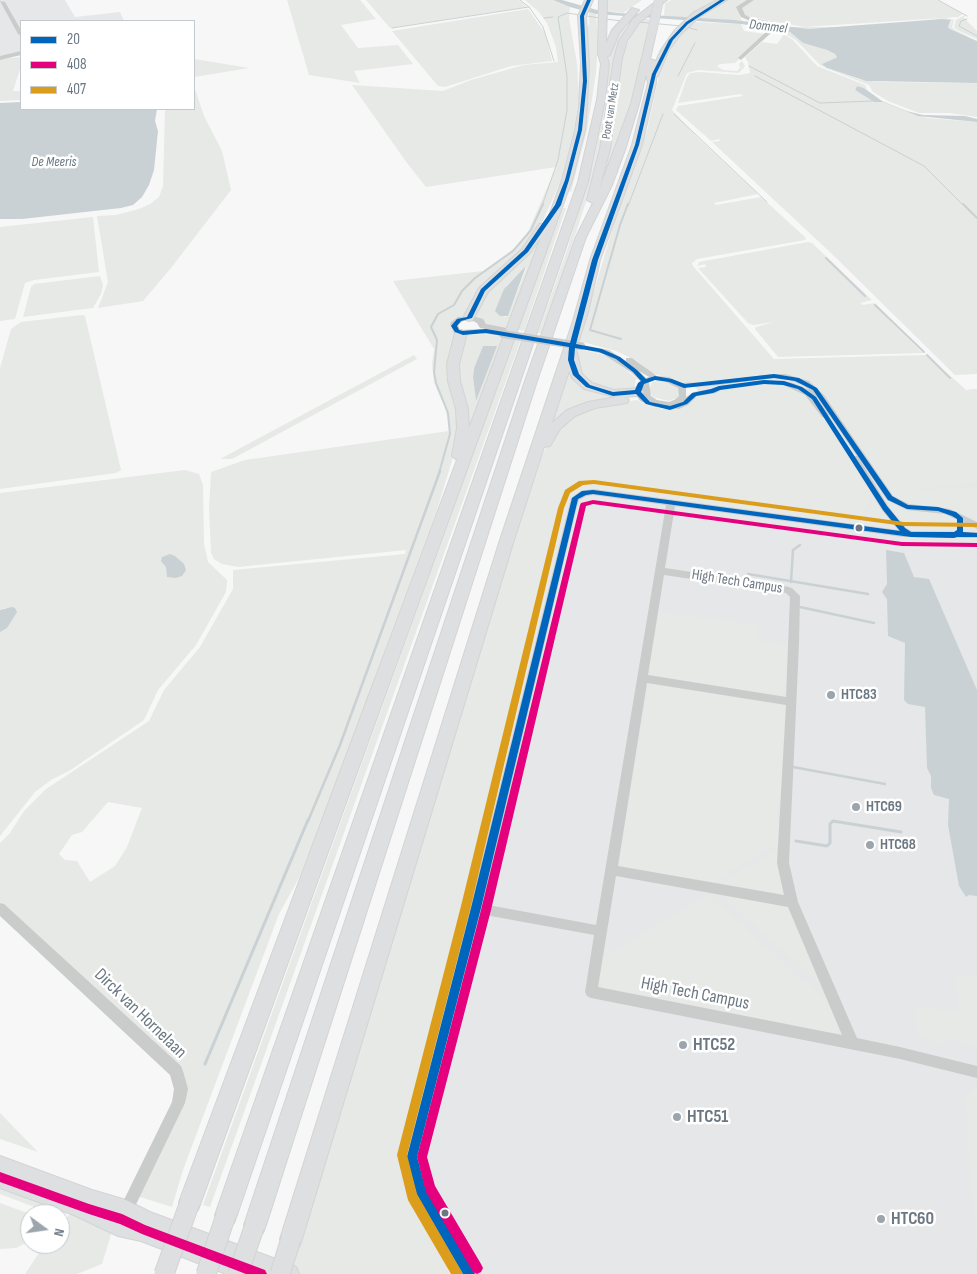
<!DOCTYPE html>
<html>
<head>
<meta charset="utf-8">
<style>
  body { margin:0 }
  #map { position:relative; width:977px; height:1274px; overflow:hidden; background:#f7f7f7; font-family:"Sofia Sans Condensed",sans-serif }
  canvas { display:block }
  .legend { position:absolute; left:20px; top:20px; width:175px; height:90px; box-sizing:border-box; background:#fff; border:1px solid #c4c9cd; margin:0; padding:6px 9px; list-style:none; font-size:15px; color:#6b7883 }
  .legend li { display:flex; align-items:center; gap:10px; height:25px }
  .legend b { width:25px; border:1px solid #c4c9cd }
  .north { position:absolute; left:20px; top:1204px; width:50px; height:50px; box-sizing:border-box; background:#fff; border:1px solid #c4c9cd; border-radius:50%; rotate:104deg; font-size:14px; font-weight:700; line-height:20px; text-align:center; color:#6b7883 }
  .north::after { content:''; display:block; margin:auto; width:18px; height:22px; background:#9ca4ac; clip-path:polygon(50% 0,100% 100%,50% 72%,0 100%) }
</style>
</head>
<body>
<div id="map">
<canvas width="977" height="1274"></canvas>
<ul class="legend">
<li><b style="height:6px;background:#0065bd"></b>20</li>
<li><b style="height:6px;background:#e5007d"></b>408</li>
<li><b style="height:6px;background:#db9d1a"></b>407</li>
</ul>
<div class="north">N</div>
</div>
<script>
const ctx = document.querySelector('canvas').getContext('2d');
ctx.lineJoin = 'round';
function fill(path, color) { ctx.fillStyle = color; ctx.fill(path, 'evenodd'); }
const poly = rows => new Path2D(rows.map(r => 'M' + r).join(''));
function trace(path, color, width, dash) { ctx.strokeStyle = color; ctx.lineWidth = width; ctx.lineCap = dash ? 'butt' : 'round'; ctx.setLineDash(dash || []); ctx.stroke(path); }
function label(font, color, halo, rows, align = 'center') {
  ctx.font = font + ' "Sofia Sans Condensed",sans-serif'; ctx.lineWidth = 5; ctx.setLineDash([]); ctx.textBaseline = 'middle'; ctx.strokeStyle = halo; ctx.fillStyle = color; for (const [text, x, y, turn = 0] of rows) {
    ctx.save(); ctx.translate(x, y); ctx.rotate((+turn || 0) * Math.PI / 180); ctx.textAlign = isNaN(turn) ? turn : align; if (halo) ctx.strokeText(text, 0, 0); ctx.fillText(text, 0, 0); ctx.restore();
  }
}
const built = poly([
  [0,0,65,0,75,17,120,12,124,21,21,21,21,55,0,57],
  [938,365,966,390,977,389,977,1274,467,1274,341,1235,566,437,710,412,686,370]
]);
const green = poly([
  [287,0,360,0,376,19,341,25,358,48,398,45,413,64,354,71,360,83,309,75],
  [366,0,519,0,527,7,390,28],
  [525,0,553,0,570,7,569,18,577,63,579,98,574,129,561,180,538,232,468,315,460,317,451,323,451,327,457,334,460,410,458,441,436,513,378,668,360,723,300,876,279,914,183,1170,172,1207,137,1196,185,1089,0,902,0,843,10,833,24,811,46,789,149,721,164,690,200,647,233,589,233,570,405,554,406,550,238,567,222,564,214,559,211,553,209,508,211,472,245,460,449,431,446,410,434,383,432,364,434,349,393,281,483,271,516,247,528,232,556,167,426,187,407,163,352,85,443,91,471,80,524,65,558,62,556,47,547,23,539,12],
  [108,802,142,808,127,847,115,866,90,882,77,861,65,860,59,854,72,835,82,832],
  [605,0,642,0,623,13,606,11],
  [671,0,716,0,688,18,664,17,665,4],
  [727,0,748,0,737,7,742,21,697,18],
  [754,0,937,0,963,14,958,17,804,27,757,18,752,19,744,16,740,7],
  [528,9,545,33,552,61,511,66,445,87,438,86,392,31],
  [589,12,596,14,598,40,596,73,587,130,571,192,569,191,577,162,586,32,589,24],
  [965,15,964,18,977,31,977,39,957,30,954,27,956,20],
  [946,18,954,20,952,27,955,30,977,41,950,29,948,27,952,21,932,19,824,29,809,29,785,27,839,27],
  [644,19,650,19,648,31,649,32,631,103,600,190,610,149,624,51,635,28],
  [692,22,741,24,744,31,765,34,735,63,720,64,717,66,723,70,737,71,740,68,739,64,742,61,745,66,739,73,698,70,687,73,672,110,696,136,758,194,714,203,716,205,761,197,806,238,805,240,697,259,692,263,693,266,774,359,926,355,965,390,977,389,977,482,902,491,977,487,977,524,949,509,916,507,892,498,823,395,809,382,795,376,775,374,687,384,652,373,637,361,616,351,579,341,616,217,647,131,659,76,674,42],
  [624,27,626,27,616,51,604,132,592,183,543,334,538,333,567,250,593,164,605,100,609,50,612,41],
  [783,30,790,32,803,43,827,50,835,54,837,57,827,68,861,80,880,82,977,83,977,117,950,113,919,113,888,101,873,92,869,85,826,68,820,65,796,40,782,32],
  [784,34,793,40,817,66,865,85,867,89,857,86,855,90,874,102,883,102,927,118,977,122,977,374,955,375,832,254,712,142,720,141,719,139,711,141,676,110,678,106,743,96,741,94,678,103,687,77,690,73,700,72,739,75,750,73,748,62,745,57,762,42,777,44],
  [21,57,21,66,13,91,21,91,21,100,0,101,0,59],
  [194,59,237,66,249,68,194,77],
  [194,86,204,116,222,151,231,190,171,268,143,301,98,308,108,282,97,216,116,215,139,209,150,204,159,197,163,186,165,109,194,109],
  [563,208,566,208,524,331,516,329,548,240,551,240],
  [93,217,99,272,34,280,25,283,15,319,0,321,0,227],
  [546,228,509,328,490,326,473,317,480,299],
  [527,266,508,316,504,317,506,286],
  [808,242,812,243,872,300,860,303,863,305,875,303,893,321,891,322,923,353,778,357,755,329,756,327,774,322,753,325,748,323,698,268,706,267,705,264,697,266,699,262],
  [100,276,103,285,101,294,93,308,23,317,31,287,34,284],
  [82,315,85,316,121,470,116,473,0,489,0,368,11,329,21,322],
  [485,334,506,337,464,442,457,380,459,351,465,335],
  [483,346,476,400,473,377,474,368],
  [512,338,521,339,210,1207,203,1205,453,510,450,509],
  [578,349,609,356,636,378,635,387,630,390,613,392,586,382,575,361],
  [568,352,577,380,627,398,601,401,544,430],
  [414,355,417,359,232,459,220,459],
  [657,381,665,381,677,387,680,394,678,397,669,401,653,397,649,391,652,382],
  [770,384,787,386,807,394,872,494,864,514,864,527,591,490,578,491,570,496,400,1166,399,1178,402,1191,445,1262,450,1274,297,1274,290,1272,489,609,542,456,553,432,579,411,636,400,653,407,664,409,677,408,699,395],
  [185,470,199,474,203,485,204,544,208,562,227,580,226,592,196,645,158,690,144,720,69,771,51,780,35,792,0,836,0,632,6,608,0,610,0,493],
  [881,495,885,495,894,504,907,509,943,513,955,518,958,522,957,529,954,532,910,532,900,523],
  [874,497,886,516,886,521,878,527,867,527,867,514,872,503,872,498],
  [659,612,757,625,757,641,788,646,784,693,781,696,658,677,648,669],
  [651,684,780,704,786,707,782,798,778,798,777,823,780,824,779,843,735,868,714,884,625,868,620,864,619,859,647,693],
  [779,848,785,892,782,895,777,896,719,885],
  [708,894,798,976,832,1004,840,1026,838,1033,835,1035,605,990,598,982,601,959],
  [720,894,781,904,787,913,796,915,824,986,821,985],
  [956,974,977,976,977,1046,948,1039,942,1044,917,1036,916,1006,958,1012],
  [977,1086,977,1256,965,1098],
  [0,1113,38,1152,0,1139],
  [0,1181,56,1208,45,1211,0,1194],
  [0,1203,30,1214,30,1241,16,1248,0,1249],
  [71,1213,113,1228,102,1264,77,1274,25,1274,45,1244,60,1244,60,1225]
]);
const water = poly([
  [553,0,562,0,597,10,618,13,734,20,809,29,942,19,951,20,948,27,950,29,977,41,977,83,866,81,827,68,822,64,836,58,837,57,835,54,827,50,803,43,790,32,784,30,741,24,596,14,570,7],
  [857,86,864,88,882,101,906,111,923,115,965,116,977,119,977,122,918,116,883,102,874,102,855,90],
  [21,102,21,109,157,109,155,121,158,131,154,170,149,185,142,197,133,205,121,208,22,219,0,219,0,103],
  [526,266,508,316,500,316,495,311,504,289],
  [483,346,497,346,476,401,473,377,474,368],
  [886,550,904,553,914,577,929,579,977,690,977,896,969,895,966,897,959,886,948,825,949,799,934,795,931,788,931,776,927,768,925,707,908,704,904,700,905,643,888,636,887,599,882,592,887,584],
  [170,554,175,556,184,564,186,570,182,576,176,578,167,577,166,567,161,561,162,557],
  [12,607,15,608,17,612,7,628,0,632,0,610]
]);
const streamFar3 = poly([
  [520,0,529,7,543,27,554,61],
  [938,0,967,16],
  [544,18,553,17],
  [605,19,622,21],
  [967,19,961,21,959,26,977,36],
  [638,22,682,26],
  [687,27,697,30],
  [392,28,529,7],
  [749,66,820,103,873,101],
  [678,76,695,43],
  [755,76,924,166,964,206],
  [674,114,767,202],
  [542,206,558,160,567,110,567,76,558,17,567,13,600,18],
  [628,206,663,114]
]);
const streamFar2 = poly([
  [963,204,977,218],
  [826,258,865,296],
  [875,305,924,352],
  [621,339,590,330,620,225,628,204],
  [927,355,950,378],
  [439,473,450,434,448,413,436,383,434,372,437,340,431,327,438,314,454,305,462,291,475,278,513,251,531,230,543,204]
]);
const streamFar1 = poly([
  [748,574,868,594],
  [791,582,793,550,800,545],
  [800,607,874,623],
  [793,767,885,784],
  [308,821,340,745,440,471]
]);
const stream = poly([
  [796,841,827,846,830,843,830,824,833,821,901,832],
  [205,1064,308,820]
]);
const minor = poly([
  [747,0,754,0,742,8,745,15,751,18,788,24,782,32,771,33,741,60,738,58,739,57,767,31,778,30,782,25,750,21,741,17,736,7,747,0],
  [0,1,5,2,21,30,21,36,18,34,0,1],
  [21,51,21,55,0,60,0,56,21,51],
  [472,316,483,319,486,324,507,328,508,330,505,332,507,334,503,336,479,333,463,335,454,333,450,324,451,322,458,317,472,316],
  [471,320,477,323,480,328,497,331,479,329,460,330,458,325,463,321,471,320],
  [578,344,609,350,626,361,626,358,632,358,657,376,669,377,680,383,710,382,774,374,785,374,809,381,824,395,893,496,909,504,950,509,977,522,977,529,945,514,907,510,887,500,859,458,888,506,906,528,912,531,977,532,977,538,903,537,675,506,665,568,785,586,792,588,800,596,799,644,789,863,798,902,857,1038,900,1047,977,1066,977,1078,900,1059,591,998,587,996,585,992,594,935,480,914,419,1157,427,1189,476,1274,451,1274,450,1257,416,1197,405,1157,470,908,571,498,581,491,593,489,898,530,882,510,850,458,851,456,857,456,829,415,825,418,822,417,805,395,779,383,783,381,793,383,809,390,803,385,784,378,774,378,710,386,686,387,686,397,694,392,711,389,719,386,723,388,716,393,697,396,688,405,679,409,654,407,640,401,635,394,634,389,640,381,632,373,603,354,578,348,578,344],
  [639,371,649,377,646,378,639,371],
  [655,380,664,381,678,388,679,396,674,400,669,402,657,400,651,396,649,382,655,380],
  [813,394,818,399,828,413,813,394],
  [593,495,666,505,596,925,483,904,576,510,579,500,586,496,593,495],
  [664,575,786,593,790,597,786,697,648,675,664,575],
  [647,683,786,705,777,863,784,895,618,866,647,683],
  [616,876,788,907,842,1035,598,987,616,876],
  [0,903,4,904,181,1066,183,1071,188,1089,185,1103,129,1219,124,1221,119,1219,117,1214,172,1102,174,1089,170,1075,0,916,0,903]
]);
const major = poly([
  [0,1156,92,1190,126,1200,150,1212,289,1264,296,1267,299,1274,226,1274,141,1241,118,1236,74,1215,0,1188,0,1156]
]);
const highway = poly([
  [585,0,593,0,586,16,589,63,587,106,585,130,572,180,201,1202,198,1210,190,1213,182,1210,179,1202,457,460,452,456,457,428,456,409,448,381,447,364,455,333,461,330,467,333,459,364,460,381,468,409,469,428,541,237,530,253,488,292,473,320,469,321,463,318,479,288,522,249,539,224,546,224,562,180,575,130,579,106,581,63,578,16,585,0],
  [599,0,607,0,606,44,612,30,632,8,639,10,619,33,610,55,607,57,609,64,605,100,588,182,237,1215,234,1223,226,1226,218,1223,215,1215,578,182,597,100,601,64,598,54,599,0],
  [658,0,667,0,639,23,627,41,622,58,610,149,599,190,631,104,648,32,652,30,656,32,650,59,656,61,661,50,674,31,693,13,717,0,727,0,699,17,680,35,669,50,658,76,656,78,656,83,642,145,600,260,588,312,576,349,582,374,592,383,614,390,638,388,644,392,638,396,625,397,629,400,627,403,595,408,575,416,560,429,550,446,544,447,513,543,302,1239,299,1247,291,1250,283,1247,280,1239,499,543,573,321,590,260,632,145,648,83,646,74,639,104,625,150,612,185,586,237,537,381,266,1225,263,1233,255,1236,247,1233,244,1225,525,381,576,237,593,203,587,200,600,149,614,58,619,41,633,19,658,0],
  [569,371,572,378,584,389,616,397,588,402,567,410,552,423,569,371]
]);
const minorBridge = poly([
  [503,334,581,346]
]);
const highwayBridgeFar1 = poly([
  [652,32,659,0]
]);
const highwayBridge = poly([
  [164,1274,190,1202],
  [206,1274,226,1215],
  [238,1274,255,1225],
  [280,1274,291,1239]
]);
const bus1 = poly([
  [587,0,591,0,584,16,587,81,582,130,569,180,561,205,528,252,485,291,472,318,461,321,457,326,459,330,463,331,486,329,570,343,592,260,635,145,652,74,669,40,686,22,720,0,725,0,688,24,673,40,656,74,639,145,598,260,576,344,602,349,620,357,637,370,646,379,655,376,672,379,685,384,774,374,799,378,817,388,892,496,908,505,938,507,956,512,963,518,963,532,977,533,977,537,957,537,954,538,911,537,593,494,586,495,578,499,481,908,417,1157,426,1190,475,1274,463,1274,417,1196,407,1157,471,908,572,498,582,491,593,490,900,531,883,510,812,399,798,389,783,385,764,384,720,390,713,393,696,396,687,404,670,410,646,404,636,394,613,396,586,387,573,375,568,360,569,347,486,333,463,335,455,332,451,326,457,319,467,317,481,289,524,250,555,205,565,180,578,130,583,81,580,16,587,0],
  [575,348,599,352,616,359,633,372,641,381,638,383,635,390,613,392,590,385,579,374,574,360,575,348],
  [774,378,795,381,813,390,888,500,907,509,938,511,952,516,957,519,957,530,954,532,911,532,905,528,887,506,816,397,802,387,784,381,764,380,719,386,711,389,692,393,683,402,670,406,650,402,641,392,644,384,655,380,669,382,684,388,774,378]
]);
const bus2 = poly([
  [593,500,902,542,977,543,977,547,902,546,593,504,586,506,491,910,427,1157,435,1186,481,1264,483,1268,481,1272,477,1274,473,1272,426,1192,417,1157,481,910,580,505,581,503,593,500],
  [0,1172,89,1204,122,1214,145,1225,265,1270,267,1274,246,1274,142,1234,120,1224,89,1214,0,1182,0,1172]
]);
const bus3 = poly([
  [594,480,904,522,977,523,977,527,904,526,594,484,583,485,570,493,564,508,471,906,407,1155,417,1194,463,1274,451,1274,408,1200,397,1155,461,906,558,508,565,490,579,481,594,480]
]);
const markers = [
  [859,528,4.5,"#6b7883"],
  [831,695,5,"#9ca4ac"],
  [856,807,5,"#9ca4ac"],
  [870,845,5,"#9ca4ac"],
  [683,1045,5,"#9ca4ac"],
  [677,1117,5,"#9ca4ac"],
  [445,1213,4.5,"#6b7883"],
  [881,1219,5,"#9ca4ac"]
];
const farStreetnames = [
  ["Poot van Metz",611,111,-81]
];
const farWaternames = [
  ["Dommel",768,27,7],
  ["De Meeris",54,162]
];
const streetNames = [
  ["High Tech Campus",737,582,9]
];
const poiNames = [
  ["HTC83",841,695],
  ["HTC69",866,807],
  ["HTC68",880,845]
];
const nearStreetnames = [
  ["High Tech Campus",695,994,11],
  ["Dirck van Hornelaan",140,1014,44]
];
const nearPoinames = [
  ["HTC52",693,1045],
  ["HTC51",687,1117],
  ["HTC60",891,1219]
];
fill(built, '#e6e7e8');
fill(green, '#e6e9e5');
fill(water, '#cad1d4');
trace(streamFar3, '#cad1d4', 1);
trace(streamFar2, '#cad1d4', 2);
trace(streamFar1, '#cad1d4', 2.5);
trace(stream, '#cad1d4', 3);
trace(major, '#d3d4d5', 2);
trace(highway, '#d3d4d4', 2);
fill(minor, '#cacccc');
fill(major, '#dedfe0');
fill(highway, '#dedfe0');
trace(highwayBridgeFar1, '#d3d4d4', 10, []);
trace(highwayBridge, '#d3d4d4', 21, []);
trace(minorBridge, '#cacccc', 8);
trace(highwayBridgeFar1, '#dedfe0', 9);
trace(highwayBridge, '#dedfe0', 19);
fill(bus1, '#0065bd');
fill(bus2, '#e5007d');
fill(bus3, '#db9d1a');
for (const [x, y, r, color] of markers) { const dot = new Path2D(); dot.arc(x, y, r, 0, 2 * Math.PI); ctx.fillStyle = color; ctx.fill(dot); trace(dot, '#fff', 2); }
label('12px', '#6b7883', '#fff', farStreetnames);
label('italic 14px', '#67787f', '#fff', farWaternames);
label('15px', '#6b7883', '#fff', streetNames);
label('bold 15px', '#6b7883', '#fff', poiNames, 'left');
label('18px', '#6b7883', '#fff', nearStreetnames);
label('bold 18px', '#6b7883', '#fff', nearPoinames, 'left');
</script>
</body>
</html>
